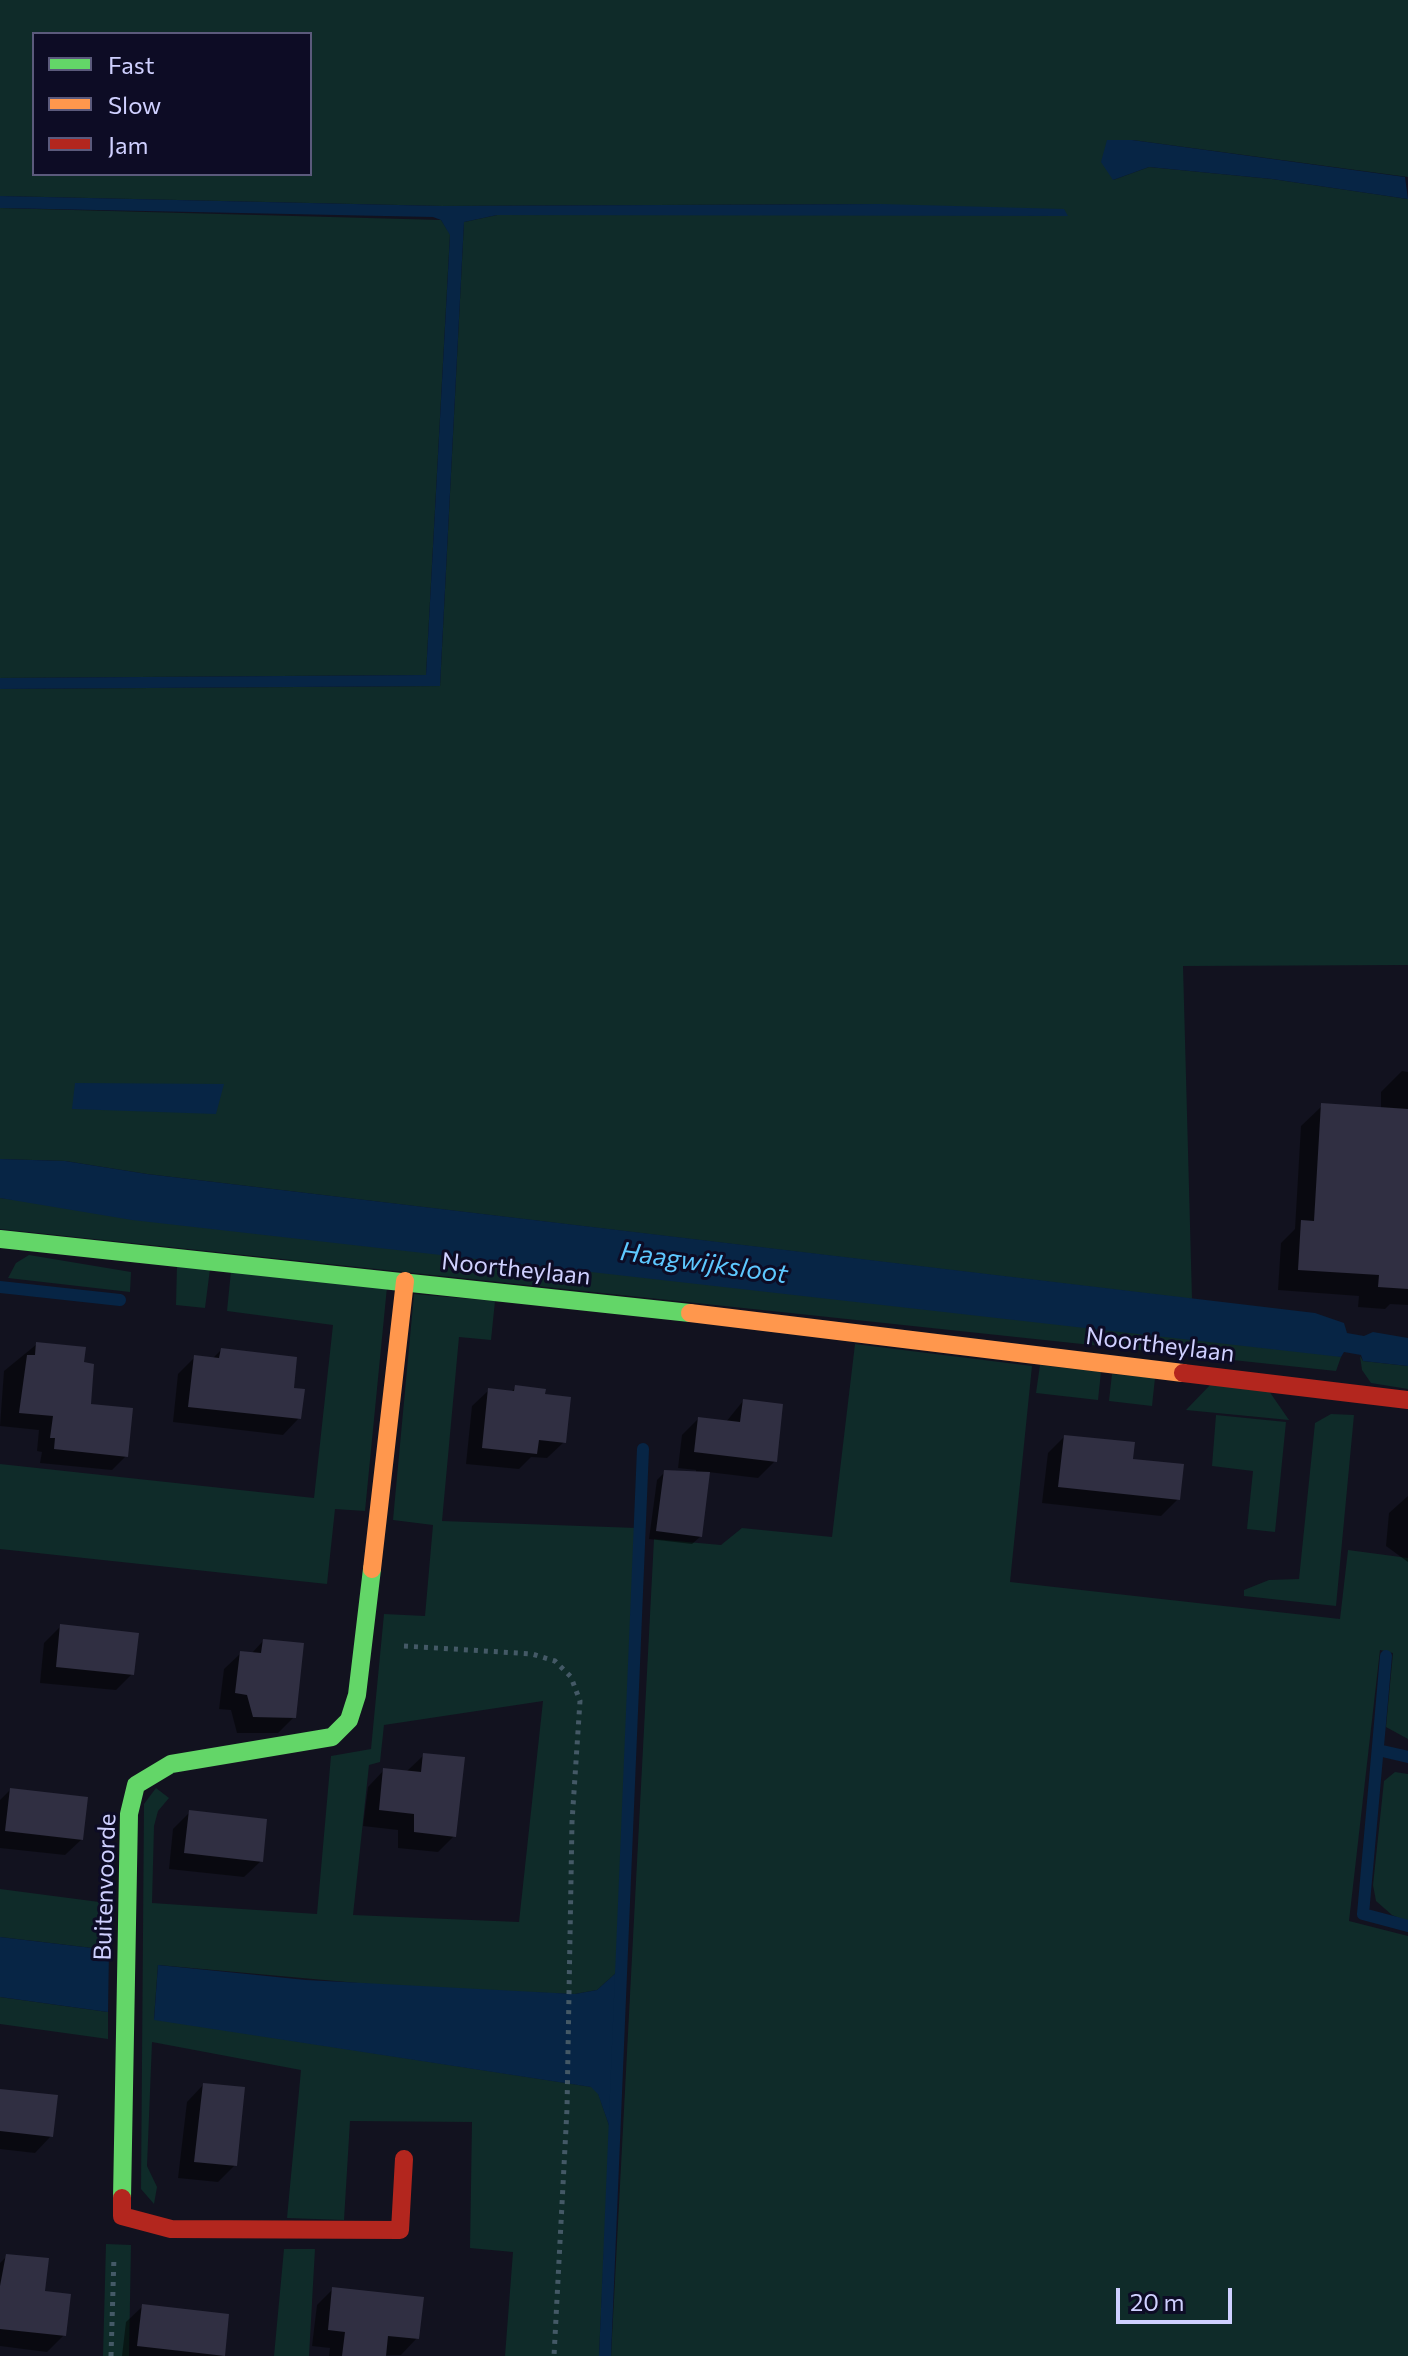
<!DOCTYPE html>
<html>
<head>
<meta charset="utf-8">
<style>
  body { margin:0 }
  #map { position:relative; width:1408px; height:2356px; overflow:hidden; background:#12121f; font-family:Commissioner,sans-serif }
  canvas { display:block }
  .legend { position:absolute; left:32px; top:32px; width:280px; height:144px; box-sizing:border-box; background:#0d0c25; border:2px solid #5b5a7c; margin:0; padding:10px 14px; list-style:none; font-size:24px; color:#cfd0ff }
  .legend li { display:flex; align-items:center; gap:16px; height:40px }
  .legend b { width:40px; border:2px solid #5b5a7c }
  .scale { position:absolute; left:1116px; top:2288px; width:116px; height:36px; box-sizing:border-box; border:4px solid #cfd0ff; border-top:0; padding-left:10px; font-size:24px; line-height:28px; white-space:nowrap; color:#cfd0ff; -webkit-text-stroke:6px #0d0c25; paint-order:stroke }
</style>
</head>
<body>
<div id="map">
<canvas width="1408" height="2356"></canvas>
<ul class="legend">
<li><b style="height:10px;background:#63d668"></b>Fast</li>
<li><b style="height:10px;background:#ff974d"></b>Slow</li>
<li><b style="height:10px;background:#b3261e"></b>Jam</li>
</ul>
<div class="scale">20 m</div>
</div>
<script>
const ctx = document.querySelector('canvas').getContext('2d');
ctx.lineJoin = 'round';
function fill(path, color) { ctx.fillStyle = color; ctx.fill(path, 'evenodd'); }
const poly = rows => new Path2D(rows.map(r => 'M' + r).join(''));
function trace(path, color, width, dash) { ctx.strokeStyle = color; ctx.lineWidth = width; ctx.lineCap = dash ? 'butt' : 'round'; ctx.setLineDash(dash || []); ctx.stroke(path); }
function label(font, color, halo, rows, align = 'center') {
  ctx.font = font + ' Commissioner,sans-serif'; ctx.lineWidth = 6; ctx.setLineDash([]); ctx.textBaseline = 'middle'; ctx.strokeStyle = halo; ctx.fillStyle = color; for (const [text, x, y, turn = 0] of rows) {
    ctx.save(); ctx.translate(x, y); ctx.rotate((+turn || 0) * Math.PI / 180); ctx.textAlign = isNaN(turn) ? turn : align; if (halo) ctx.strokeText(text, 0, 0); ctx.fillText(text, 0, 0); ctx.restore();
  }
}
const green = poly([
  [0,0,1408,0,1408,177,1132,140,1113,180,1149,167,1272,179,1408,199,1408,965,1183,966,1192,1299,147,1174,65,1161,0,1159,0,689,440,686,464,222,497,215,881,204,442,206,0,196],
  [34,34,310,34,310,174,34,174],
  [0,208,441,220,450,234,426,675,0,678],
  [0,1198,1334,1355,1341,1357,1336,1371,0,1229],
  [29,1255,131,1272,130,1292,8,1278,16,1263],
  [177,1265,210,1269,205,1308,176,1305],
  [231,1271,387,1287,365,1511,335,1509,327,1584,0,1549,0,1464,314,1498,333,1325,227,1311],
  [414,1294,495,1301,491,1340,459,1337,442,1521,637,1528,617,1972,597,1990,575,1994,413,1988,158,1965,154,2019,592,2087,598,2093,610,2128,599,2356,505,2356,513,2252,470,2248,472,2122,350,2121,344,2220,287,2218,301,2070,152,2042,147,2166,157,2187,154,2204,141,2189,144,1804,156,1788,169,1798,158,1811,154,1826,152,1903,317,1914,331,1756,371,1749,384,1614,425,1616,433,1525,393,1520],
  [543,1701,519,1922,353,1915,369,1765,380,1762,384,1725],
  [855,1344,1032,1366,1010,1582,1340,1619,1348,1550,1408,1558,1408,1739,1386,1727,1393,1653,1380,1650,1349,1921,1408,1936,1408,2356,611,2356,654,1539,721,1545,742,1528,832,1537],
  [1360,1356,1363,1361,1408,1366,1408,1389,1371,1383,1362,1370],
  [1040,1365,1101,1372,1098,1400,1036,1393],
  [1112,1374,1155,1378,1152,1406,1109,1401],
  [1211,1384,1269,1391,1289,1420,1186,1410],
  [1331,1414,1354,1415,1336,1606,1244,1596,1244,1590,1269,1580,1299,1579,1315,1423],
  [1216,1415,1286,1422,1275,1532,1247,1529,1253,1471,1212,1466],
  [1395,1772,1408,1774,1408,1922,1392,1915,1376,1901,1373,1885,1384,1781],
  [0,1889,107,1903,109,1950,0,1937],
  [0,1997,108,2012,108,2039,0,2024],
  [106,2244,131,2245,129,2356,103,2356],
  [284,2249,315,2249,309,2356,274,2356]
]);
const water = poly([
  [1107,140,1132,140,1405,177,1408,199,1272,179,1149,167,1113,180,1101,162],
  [0,196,442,206,881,204,1064,209,1068,216,497,215,464,222,440,686,0,689,0,678,426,675,450,235,441,220,433,217,0,208],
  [75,1083,224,1084,216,1114,72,1109],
  [0,1159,65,1161,147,1174,1315,1313,1344,1323,1347,1333,1364,1336,1373,1332,1408,1338,1408,1366,1363,1361,1361,1355,1344,1352,1341,1357,132,1220,0,1198],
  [0,1937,109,1950,108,2012,0,1997],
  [158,1965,306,1980,575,1994,597,1990,617,1972,621,1998,616,2096,610,2128,598,2094,591,2087,154,2020]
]);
const shadow = poly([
  [1402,1071,1408,1072,1408,1305,1390,1304,1385,1309,1358,1307,1359,1296,1278,1290,1281,1243,1295,1229,1301,1126,1322,1106,1381,1109,1381,1092],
  [37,1344,81,1364,89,1406,126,1456,112,1470,40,1463,42,1452,37,1451,39,1430,0,1426,4,1371],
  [221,1350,292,1390,299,1418,283,1435,173,1422,178,1374,195,1357,212,1359],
  [516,1387,564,1442,547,1458,531,1457,519,1469,466,1464,472,1406,489,1390,511,1392],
  [743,1401,775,1461,758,1478,708,1472,700,1537,692,1544,649,1539,657,1480,665,1472,696,1473,696,1470,678,1468,682,1435,698,1419,726,1422],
  [1064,1437,1178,1499,1161,1516,1042,1503,1048,1453],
  [1408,1496,1408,1562,1386,1546,1389,1513],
  [61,1626,132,1674,116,1690,40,1683,44,1643],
  [263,1641,294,1717,278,1733,237,1733,231,1710,219,1709,224,1669,241,1653,251,1654],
  [424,1755,454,1836,438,1852,398,1848,398,1830,363,1826,368,1787,384,1770,407,1771],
  [10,1790,82,1839,65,1855,0,1848,0,1800],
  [190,1812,261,1861,244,1877,169,1869,173,1829],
  [203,2085,235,2165,218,2182,178,2178,187,2102],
  [0,2091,51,2136,35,2153,0,2149],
  [7,2256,43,2293,64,2335,47,2352,0,2346,0,2263],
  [333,2289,417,2338,401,2355,329,2356,330,2348,312,2346,317,2305],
  [143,2306,223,2356,122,2356,126,2322]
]);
const stream = poly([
  [0,1287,120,1300],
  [1386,1656,1363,1914,1408,1926],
  [1378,1750,1408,1757],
  [605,2356,643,1449]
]);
const building = poly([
  [1321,1103,1408,1109,1408,1289,1378,1287,1379,1275,1298,1270,1301,1220,1314,1221],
  [36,1342,86,1347,84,1362,94,1364,91,1404,133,1408,128,1457,54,1449,55,1438,50,1438,53,1416,19,1413,27,1355,35,1355],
  [221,1348,297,1357,294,1388,305,1389,301,1419,188,1407,194,1355,219,1358],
  [515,1385,546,1389,545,1394,571,1397,566,1443,539,1440,537,1454,482,1448,488,1388,514,1391],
  [743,1399,783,1404,777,1462,694,1452,698,1417,740,1422],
  [1064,1435,1135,1442,1133,1459,1184,1464,1180,1500,1058,1487],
  [664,1470,710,1472,702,1537,656,1531],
  [60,1624,139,1633,134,1675,56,1667],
  [263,1639,304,1643,296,1718,253,1717,247,1695,235,1693,240,1651,261,1653],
  [423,1753,465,1757,456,1837,414,1832,414,1814,379,1810,383,1768,421,1772],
  [10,1788,88,1797,83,1840,5,1831],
  [189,1810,267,1819,263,1862,184,1853],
  [203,2083,245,2087,237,2166,194,2162],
  [0,2089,58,2095,53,2137,0,2131],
  [6,2254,49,2258,45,2291,71,2294,66,2336,0,2329,0,2286],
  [332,2287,424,2297,419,2339,388,2336,386,2356,342,2356,345,2332,328,2330],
  [142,2304,229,2314,225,2356,137,2346]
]);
const path = poly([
  [404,1646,532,1654,555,1661,571,1677,580,1701,572,1822,567,2109,554,2356],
  [111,2356,114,2256]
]);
const fast = poly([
  [0,1239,690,1313],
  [122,2198,129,1814,136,1785,171,1764,332,1737,349,1720,357,1695,372,1569]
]);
const slow = poly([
  [690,1313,1183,1373],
  [372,1569,405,1281]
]);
const jam = poly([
  [1183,1373,1408,1400],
  [122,2198,122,2216,171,2229,400,2230,404,2159]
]);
const streetNames = [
  ["Noortheylaan",516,1269,6],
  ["Noortheylaan",1160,1345,7],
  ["Buitenvoorde",105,1887,-88]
];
const waterNames = [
  ["Haagwijksloot",704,1263,8]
];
fill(green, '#0f2b29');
fill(water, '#072545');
fill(shadow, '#0007');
trace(stream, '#072545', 12);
fill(building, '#302f42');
trace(path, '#445966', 5, [4, 6]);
trace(fast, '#63d668', 18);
trace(slow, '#ff974d', 18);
trace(jam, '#b3261e', 18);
label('24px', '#cfd0ff', '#0d0c25', streetNames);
label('italic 26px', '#5dc8ff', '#0d0c25', waterNames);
</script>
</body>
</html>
